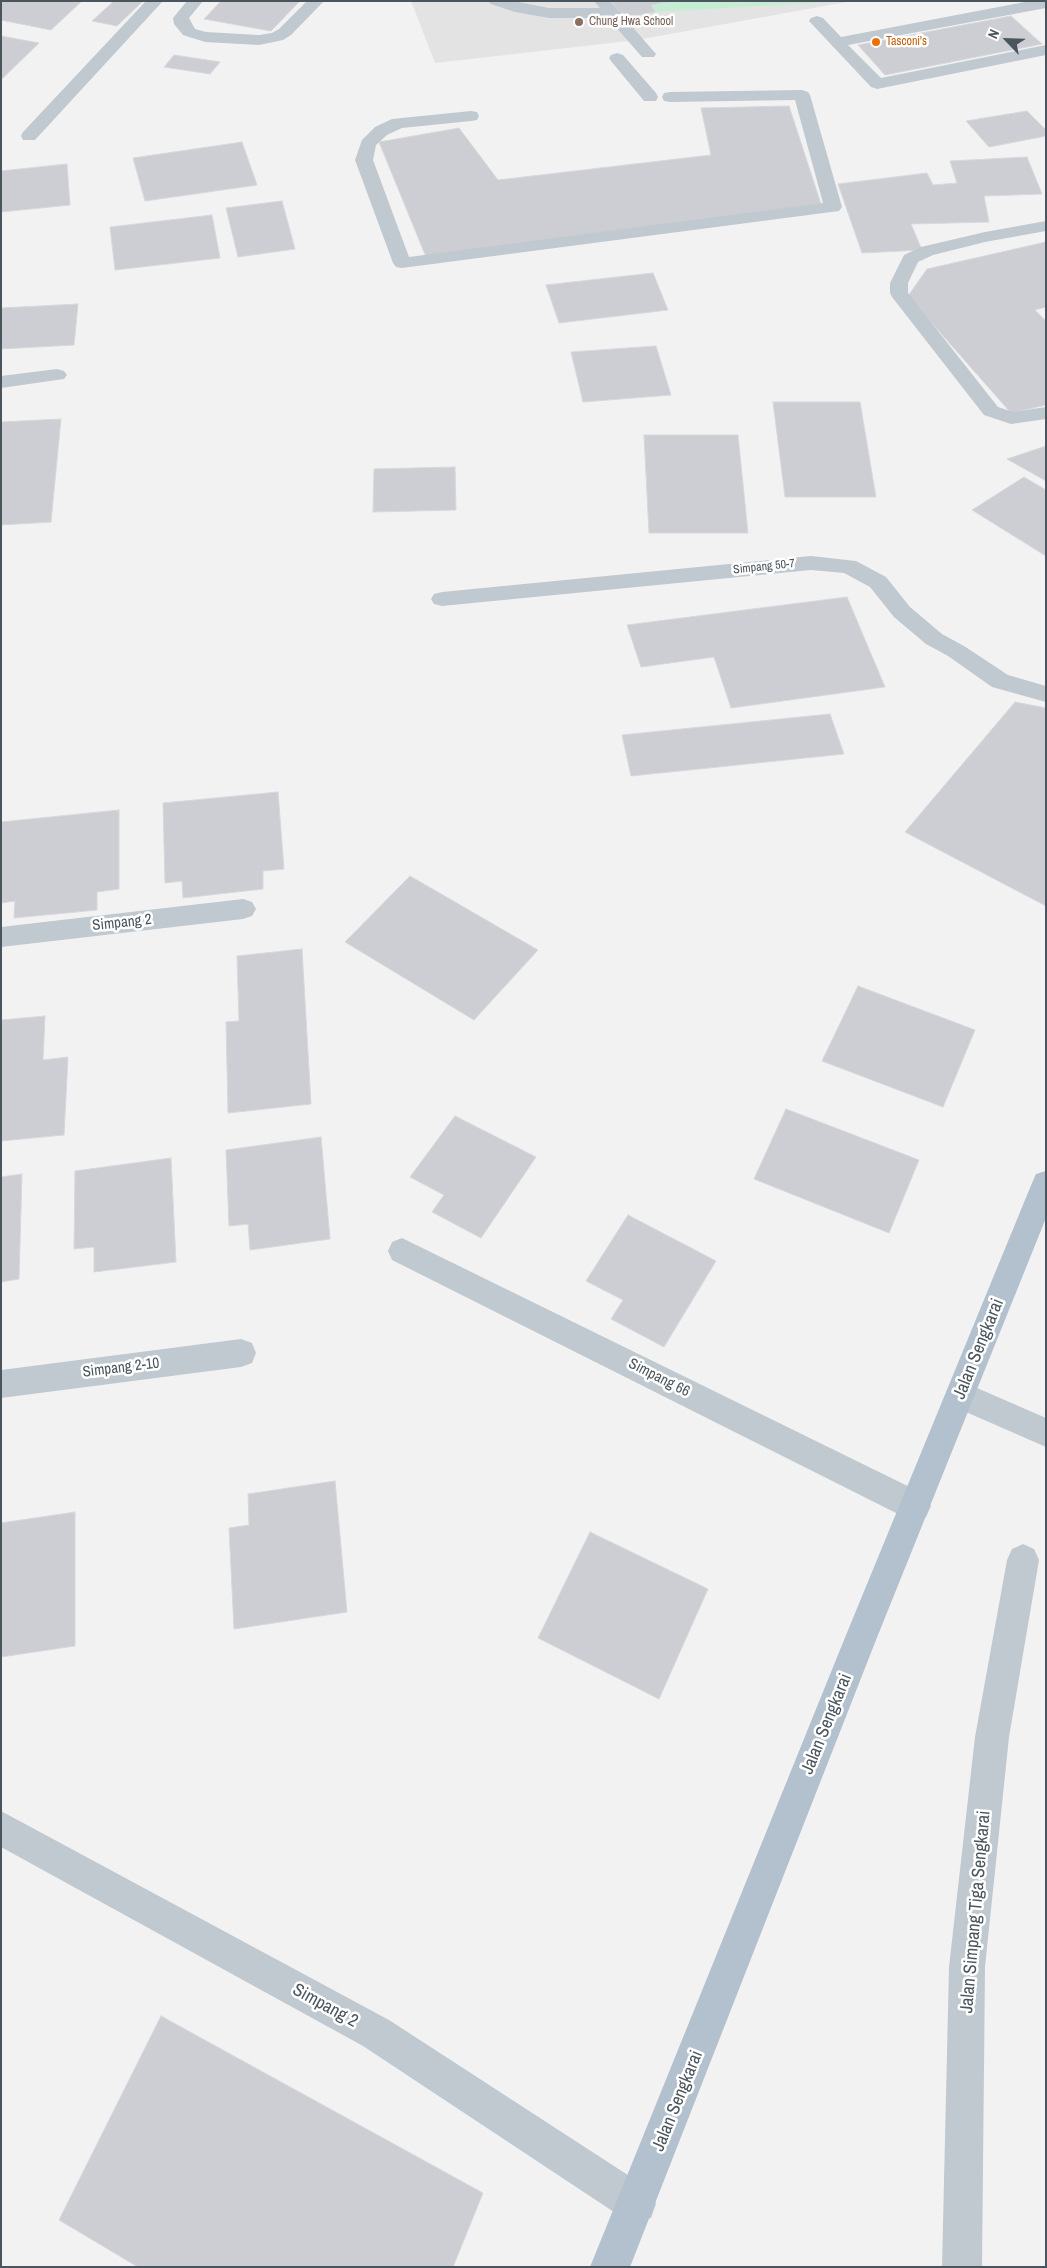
<!DOCTYPE html>
<html>
<head>
<meta charset="utf-8">
<style>
  body { margin:0 }
  #map { position:relative; width:1047px; height:2268px; overflow:hidden; background:#f3f2f2; font-family:"Archivo Narrow",sans-serif }
  canvas { display:block }
  .frame { position:absolute; inset:0; border:2px solid #4a555e; pointer-events:none }
  .north { position:absolute; left:982px; top:15px; width:50px; height:50px; -webkit-text-stroke:4px #fff; paint-order:stroke; rotate:294deg; font-size:14px; font-weight:700; line-height:20px; text-align:center; color:#4a555e }
  .north::after { content:''; display:block; margin:auto; width:18px; height:22px; background:#4a555e; clip-path:polygon(50% 0,100% 100%,50% 72%,0 100%) }
</style>
</head>
<body>
<div id="map">
<canvas width="1047" height="2268"></canvas>
<div class="frame"></div>
<div class="north">N</div>
</div>
<script>
const ctx = document.querySelector('canvas').getContext('2d');
ctx.lineJoin = 'round';
function fill(path, color) { ctx.fillStyle = color; ctx.fill(path, 'evenodd'); }
const poly = rows => new Path2D(rows.map(r => 'M' + r).join(''));
function trace(path, color, width, dash) { ctx.strokeStyle = color; ctx.lineWidth = width; ctx.lineCap = dash ? 'butt' : 'round'; ctx.setLineDash(dash || []); ctx.stroke(path); }
function label(font, color, halo, rows, align = 'center') {
  ctx.font = font + ' "Archivo Narrow",sans-serif'; ctx.lineWidth = 5; ctx.setLineDash([]); ctx.textBaseline = 'middle'; ctx.strokeStyle = halo; ctx.fillStyle = color; for (const [text, x, y, turn = 0] of rows) {
    ctx.save(); ctx.translate(x, y); ctx.rotate((+turn || 0) * Math.PI / 180); ctx.textAlign = isNaN(turn) ? turn : align; if (halo) ctx.strokeText(text, 0, 0); ctx.fillText(text, 0, 0); ctx.restore();
  }
}
const education = poly([
  [411,1,852,1,637,40,435,63]
]);
const green = poly([
  [672,1,852,1,655,12,651,5]
]);
const building = poly([
  [1,1,82,1,51,30,1,20,1,1],
  [114,1,143,1,117,26,92,21,114,1],
  [221,1,300,1,271,31,204,19,221,1],
  [611,1,672,1,651,5,655,12,624,18,611,1],
  [1011,16,1042,44,885,75,858,45,1011,16],
  [1,36,39,43,1,80,1,36],
  [174,55,220,62,210,74,164,67,174,55],
  [789,106,821,204,426,257,379,142,459,128,498,180,711,155,701,108,789,106],
  [1027,111,1046,130,1046,136,989,147,966,121,1027,111],
  [242,142,257,185,145,201,133,158,242,142],
  [1027,157,1042,194,984,196,989,222,911,224,922,250,862,253,838,184,927,173,933,185,957,183,950,161,1027,157],
  [67,164,70,205,1,212,1,171,67,164],
  [282,201,295,249,238,257,226,208,282,201],
  [212,215,220,258,115,270,110,227,212,215],
  [1046,242,1046,307,1035,310,1046,321,1046,405,1011,413,908,296,927,269,1046,242],
  [653,273,668,310,559,323,546,285,653,273],
  [78,304,74,345,1,349,1,308,78,304],
  [656,346,671,395,583,402,571,352,656,346],
  [773,402,860,402,876,497,785,497,773,402],
  [61,419,51,522,1,525,1,422,61,419],
  [644,435,738,435,748,533,649,533,644,435],
  [1046,446,1046,481,1007,459,1046,446],
  [455,467,456,510,373,512,374,469,455,467],
  [1024,477,1046,490,1046,556,972,510,1024,477],
  [847,597,885,687,731,708,714,657,641,667,627,625,847,597],
  [1015,702,1046,708,1046,906,905,832,1015,702],
  [830,714,844,754,631,776,622,735,830,714],
  [278,792,284,869,263,871,263,889,183,898,182,881,165,883,163,803,278,792],
  [119,810,119,889,97,892,97,910,14,918,15,901,1,903,1,822,119,810],
  [410,876,538,950,474,1020,345,942,410,876],
  [302,949,311,1104,228,1113,226,1022,239,1021,237,956,302,949],
  [858,986,975,1030,943,1107,822,1061,858,986],
  [45,1016,43,1060,68,1057,64,1135,1,1141,1,1020,45,1016],
  [786,1109,919,1160,889,1233,754,1179,786,1109],
  [455,1116,536,1157,481,1238,432,1212,444,1195,410,1177,455,1116],
  [321,1137,330,1239,250,1250,248,1224,229,1226,226,1150,321,1137],
  [171,1158,176,1262,94,1272,94,1247,74,1249,75,1171,171,1158],
  [22,1174,19,1279,1,1282,1,1177,22,1174],
  [628,1215,716,1261,664,1347,611,1319,623,1300,586,1281,628,1215],
  [335,1481,347,1612,234,1629,229,1528,249,1525,248,1494,335,1481],
  [75,1512,75,1646,1,1657,1,1523,75,1512],
  [590,1532,708,1589,659,1699,538,1638,590,1532],
  [161,2016,483,2193,453,2267,138,2267,59,2220,161,2016]
]);
const lane = poly([
  [146,1,163,1,35,140,23,140,21,136,23,132,146,1],
  [187,1,203,1,189,18,195,29,206,32,259,35,272,33,279,29,307,1,324,1,291,35,283,40,259,45,205,42,183,35,174,24,173,18,187,1],
  [488,1,513,1,549,8,600,8,594,1,610,1,656,54,654,57,642,57,608,18,549,18,515,12,491,4,488,1],
  [1030,1,1046,1,1046,8,848,45,881,78,1046,45,1046,55,877,89,871,87,809,21,811,18,817,16,823,18,841,37,1030,1],
  [617,53,623,55,656,93,658,97,656,101,644,101,611,61,609,58,611,55,617,53],
  [802,90,808,92,810,95,842,207,839,211,402,268,396,267,393,263,355,160,362,140,375,127,392,119,471,111,477,112,479,116,477,120,471,121,402,128,387,135,376,145,373,160,409,257,823,203,795,100,670,102,664,101,662,97,664,93,670,92,802,90],
  [1046,221,1046,231,985,242,933,255,918,262,908,283,908,293,998,407,1013,412,1046,407,1046,419,1011,424,984,415,892,297,890,293,890,283,904,255,921,247,985,232,1046,221],
  [402,1238,926,1495,931,1506,926,1517,915,1521,904,1517,392,1260,388,1251,392,1242,402,1238]
]);
const street = poly([
  [57,369,64,371,67,375,64,379,1,388,1,376,57,369],
  [811,556,856,561,886,577,910,607,942,634,964,646,1008,675,1046,686,1046,702,992,687,948,656,926,644,894,617,870,587,844,573,811,570,442,606,434,604,431,599,434,594,442,592,811,556],
  [243,899,252,902,256,909,252,916,243,919,1,947,1,927,243,899],
  [241,1339,252,1343,256,1353,252,1363,241,1367,1,1398,1,1370,241,1339],
  [961,1381,1046,1418,1046,1447,950,1405,946,1395,950,1385,961,1381],
  [1023,1544,1034,1549,1039,1560,1009,1737,985,1967,982,2267,942,2267,949,1967,975,1737,1007,1560,1012,1549,1023,1544],
  [1,1811,389,2020,651,2190,656,2204,651,2218,637,2223,623,2218,363,2046,1,1847,1,1811]
]);
const primary = poly([
  [1046,1171,1046,1218,876,1640,630,2267,590,2267,844,1640,1032,1183,1036,1174,1046,1171]
]);
const markers = [
  [579,22,5,"#8d6e63"],
  [876,42,5,"#e8710a"]
];
const farEducationnames = [
  ["Chung Hwa School",589,22]
];
const farFoodnames = [
  ["Tasconi's",886,42]
];
const farStreetnames = [
  ["Simpang 50-7",764,567,-6]
];
const streetNames = [
  ["Simpang 2",122,923,-6],
  ["Simpang 2-10",121,1368,-7],
  ["Simpang 66",659,1378,27]
];
const nearStreetnames = [
  ["Jalan Sengkarai",979,1349,-68],
  ["Jalan Sengkarai",827,1724,-68],
  ["Jalan Simpang Tiga Sengkarai",976,1912,-85],
  ["Simpang 2",325,2006,29],
  ["Jalan Sengkarai",678,2101,-68]
];
fill(education, '#e4e3e3');
fill(green, '#c4edd4');
fill(building, '#ccced3');
trace(building, '#d6d8dc', 1);
fill(lane, '#c0c9cf');
fill(street, '#c0c9cf');
fill(primary, '#b3c1ce');
for (const [x, y, r, color] of markers) { const dot = new Path2D(); dot.arc(x, y, r, 0, 2 * Math.PI); ctx.fillStyle = color; ctx.fill(dot); trace(dot, '#fff', 2); }
label('12px', '#785e54', '#fff', farEducationnames, 'left');
label('12px', '#c56008', '#fff', farFoodnames, 'left');
label('12px', '#4a555e', '#fff', farStreetnames);
label('15px', '#4a555e', '#fff', streetNames);
label('18px', '#4a555e', '#fff', nearStreetnames);
</script>
</body>
</html>
